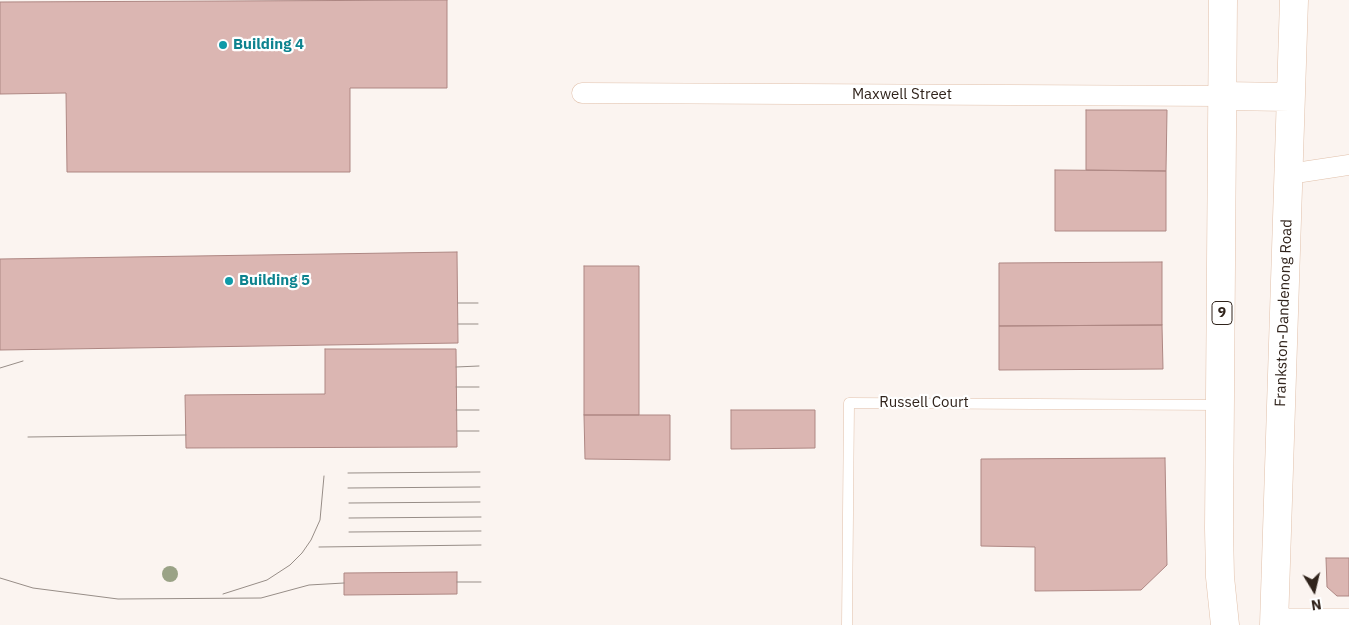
<!DOCTYPE html>
<html>
<head>
<meta charset="utf-8">
<style>
  body { margin:0 }
  #map { position:relative; width:1349px; height:625px; overflow:hidden; background:#fbf4f0; font-family:"IBM Plex Sans",sans-serif }
  canvas { display:block }
  .north { position:absolute; left:1289px; top:565px; width:50px; height:50px; -webkit-text-stroke:4px #fff; paint-order:stroke; rotate:171deg; font-size:14px; font-weight:700; line-height:20px; text-align:center; color:#30231b }
  .north::after { content:''; display:block; margin:auto; width:18px; height:22px; background:#30231b; clip-path:polygon(50% 0,100% 100%,50% 72%,0 100%) }
</style>
</head>
<body>
<div id="map">
<canvas width="1349" height="625"></canvas>
<div class="north">N</div>
</div>
<script>
const ctx = document.querySelector('canvas').getContext('2d');
ctx.lineJoin = 'round';
function fill(path, color) { ctx.fillStyle = color; ctx.fill(path, 'evenodd'); }
const poly = rows => new Path2D(rows.map(r => 'M' + r).join(''));
function trace(path, color, width, dash) { ctx.strokeStyle = color; ctx.lineWidth = width; ctx.lineCap = dash ? 'butt' : 'round'; ctx.setLineDash(dash || []); ctx.stroke(path); }
function label(font, color, halo, rows, align = 'center') {
  ctx.font = font + ' "IBM Plex Sans",sans-serif'; ctx.lineWidth = 4.5; ctx.setLineDash([]); ctx.textBaseline = 'middle'; ctx.strokeStyle = halo; ctx.fillStyle = color; for (const [text, x, y, turn = 0] of rows) {
    ctx.save(); ctx.translate(x, y); ctx.rotate((+turn || 0) * Math.PI / 180); ctx.textAlign = isNaN(turn) ? turn : align; if (halo) ctx.strokeText(text, 0, 0); ctx.fillText(text, 0, 0); ctx.restore();
  }
}
const building = poly([
  [447,0,447,88,350,88,350,172,67,172,66,93,0,94,0,2,447,0],
  [1086,110,1167,110,1166,171,1086,170,1086,110],
  [1055,170,1166,171,1166,231,1055,231,1055,170],
  [457,252,458,343,0,350,0,259,457,252],
  [1162,262,1162,325,999,326,999,263,1162,262],
  [584,266,639,266,639,415,584,415,584,266],
  [1162,325,1163,369,999,370,999,326,1162,325],
  [325,349,456,349,457,447,186,448,185,395,325,394,325,349],
  [731,410,815,410,815,448,731,449,731,410],
  [584,415,670,415,670,460,585,459,584,415],
  [1165,458,1167,565,1141,590,1035,591,1035,547,981,546,981,459,1165,458],
  [1326,558,1349,558,1349,596,1337,596,1327,587,1326,558],
  [457,572,457,594,344,595,344,573,457,572]
]);
const service = poly([
  [847,625,849,403,1220,405]
]);
const minor = poly([
  [582,93,1222,96],
  [1289,174,1349,165]
]);
const tertiary = poly([
  [1274,621,1349,621]
]);
const trunk = poly([
  [1223,0,1219,528,1220,577,1225,625],
  [1222,96,1290,97],
  [1274,625,1294,0]
]);
const tram = poly([
  [458,303,478,303],
  [458,324,478,324],
  [456,367,479,366],
  [0,368,23,361],
  [456,387,479,387],
  [456,410,479,410],
  [457,431,479,431],
  [28,437,186,435],
  [348,473,480,472],
  [348,488,480,487],
  [349,503,480,502],
  [349,518,481,517],
  [349,532,481,531],
  [319,547,481,545],
  [0,578,33,588,118,599,261,598,309,585,344,583],
  [457,582,481,582],
  [223,594,267,580,290,565,302,553,311,540,320,520,324,476]
]);
const trees = [
  [170,574]
];
const markers = [
  [223,45,5,"#0f9aa8"],
  [229,281,5,"#0f9aa8"]
];
const shields = [
  [1222,313,20]
];
const shieldNames = [
  ["9",1222,313]
];
const cultureNames = [
  ["Building 4",233,45],
  ["Building 5",239,281]
];
const streetNames = [
  ["Maxwell Street",902,95],
  ["Frankston-Dandenong Road",1284,313,-88],
  ["Russell Court",924,403]
];
fill(building, '#dbb6b2');
trace(building, '#ae8783', 1);
trace(service, '#e1c0aa', 11);
trace(minor, '#e1c0aa', 21);
trace(tertiary, '#e1c0aa', 26);
trace(trunk, '#e1c0aa', 29);
trace(service, '#fff', 10);
trace(minor, '#fff', 20);
trace(tertiary, '#fff', 25);
trace(trunk, '#fff', 28);
trace(tram, '#978d87', 1);
ctx.fillStyle = '#9aa286';
for (const [x, y] of trees) { ctx.beginPath(); ctx.arc(x, y, 8, 0, 2 * Math.PI); ctx.fill(); }
for (const [x, y, r, color] of markers) { const dot = new Path2D(); dot.arc(x, y, r, 0, 2 * Math.PI); ctx.fillStyle = color; ctx.fill(dot); trace(dot, '#fff', 2); }
for (const [x, y, w] of shields) { const box = new Path2D(); box.roundRect(x - w / 2, y - 11.5, w, 23, 4); ctx.fillStyle = '#fff'; ctx.fill(box); trace(box, '#30231b', 1); }
label('bold 14px', '#30231b', null, shieldNames);
label('bold 15px', '#0d838f', '#fff', cultureNames, 'left');
label('15px', '#30231b', '#fff', streetNames);
</script>
</body>
</html>
